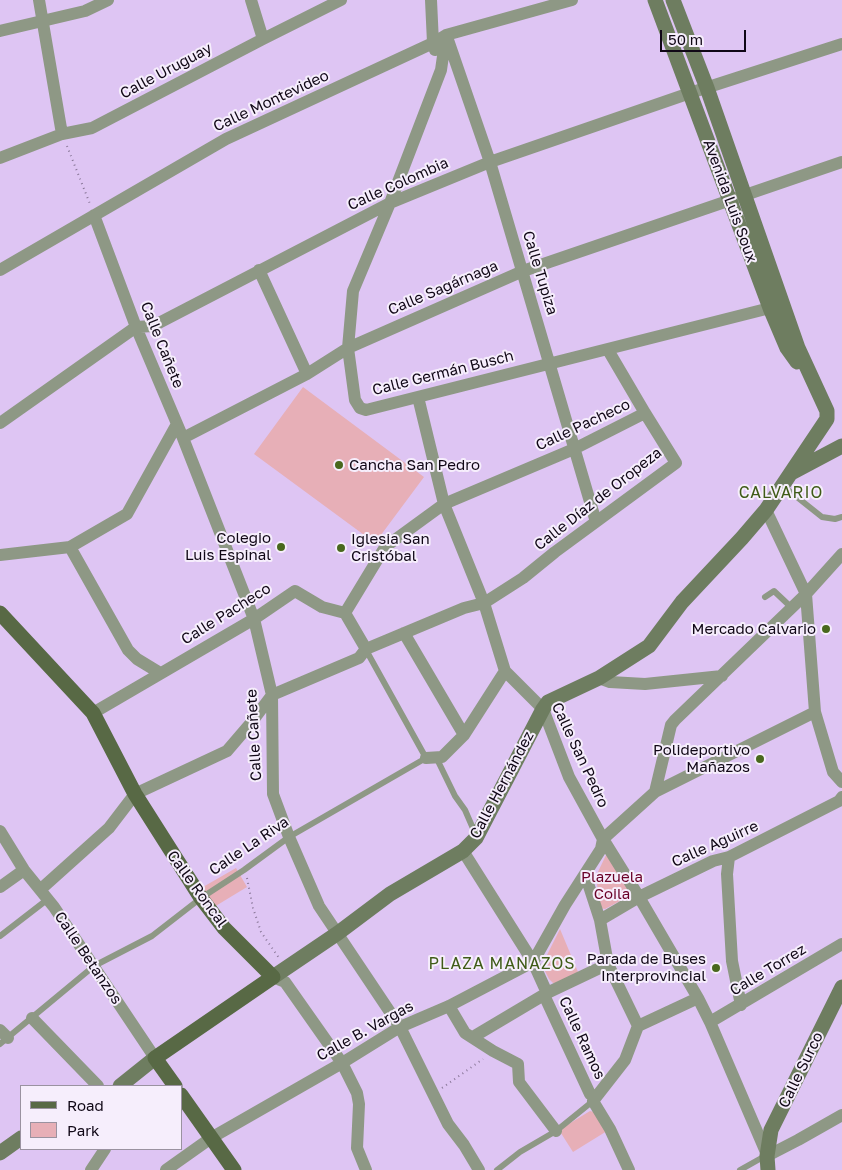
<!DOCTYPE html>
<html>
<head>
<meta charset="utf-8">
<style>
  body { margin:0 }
  #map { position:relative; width:842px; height:1170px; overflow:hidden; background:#dec5f3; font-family:"Golos Text",sans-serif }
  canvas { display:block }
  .legend { position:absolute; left:20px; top:1085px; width:162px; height:65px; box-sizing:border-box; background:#f6eefc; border:1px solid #9a92a0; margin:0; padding:6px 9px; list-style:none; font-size:15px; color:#100716 }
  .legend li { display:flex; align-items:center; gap:10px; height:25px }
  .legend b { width:25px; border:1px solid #9a92a0 }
  .scale { position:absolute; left:660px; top:30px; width:86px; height:22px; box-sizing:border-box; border:2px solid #100716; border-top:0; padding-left:6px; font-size:15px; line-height:18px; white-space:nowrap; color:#100716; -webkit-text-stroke:4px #f6eefc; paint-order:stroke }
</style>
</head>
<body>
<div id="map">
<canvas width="842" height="1170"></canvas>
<ul class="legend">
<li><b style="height:6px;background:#586945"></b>Road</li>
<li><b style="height:14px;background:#e7afb7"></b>Park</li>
</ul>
<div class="scale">50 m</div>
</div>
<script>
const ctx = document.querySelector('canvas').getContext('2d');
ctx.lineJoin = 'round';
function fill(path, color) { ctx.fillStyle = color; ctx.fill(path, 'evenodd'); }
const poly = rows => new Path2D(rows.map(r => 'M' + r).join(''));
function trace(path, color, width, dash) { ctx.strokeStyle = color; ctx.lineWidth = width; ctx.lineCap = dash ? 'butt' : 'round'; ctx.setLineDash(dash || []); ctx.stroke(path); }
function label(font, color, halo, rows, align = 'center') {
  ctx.font = font + ' "Golos Text",sans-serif'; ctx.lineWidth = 4; ctx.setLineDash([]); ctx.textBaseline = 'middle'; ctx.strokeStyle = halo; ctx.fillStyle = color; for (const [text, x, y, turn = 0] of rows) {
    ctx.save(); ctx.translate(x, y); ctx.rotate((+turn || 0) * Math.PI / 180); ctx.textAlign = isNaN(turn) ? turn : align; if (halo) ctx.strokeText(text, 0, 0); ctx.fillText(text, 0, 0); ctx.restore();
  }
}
const green = poly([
  [303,387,424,477,375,543,254,454],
  [607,853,631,895,605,909,600,908,596,876],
  [236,868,247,887,214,907,203,887],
  [560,929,578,972,559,983,553,983,549,979,542,965],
  [590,1111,594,1112,607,1131,573,1152,559,1130]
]);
const path = poly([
  [67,146,90,204],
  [247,878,253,908,261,932,279,958],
  [442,1088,483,1059]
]);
const lane = poly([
  [783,486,822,517,835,519,842,517],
  [765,597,774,591,792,608],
  [436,757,455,796,465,810,475,833],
  [0,936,48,899],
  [0,1044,94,966,152,936,201,898,244,870,289,837,426,758,366,650],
  [497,1170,520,1152,556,1131,593,1101],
  [740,1170,765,1156]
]);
const street = poly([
  [39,0,62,134],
  [251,0,263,39],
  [431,0,433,43,435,50],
  [0,31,85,11,108,0],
  [446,35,441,70,390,203,353,291,348,348,355,400,360,408,366,410,770,308],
  [447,37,490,162,596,522],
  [0,158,62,134,92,128,263,39,341,0],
  [94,215,136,327,183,438,254,619,272,695,273,794,289,837,319,906,400,1027,448,1124,464,1145,479,1170],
  [0,270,226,139,433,43,446,35,572,0],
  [259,270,307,374],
  [418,397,444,504,484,603,505,671,543,709,569,777,603,839,639,897,698,998,710,1022,768,1157],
  [0,423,136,327,153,326,390,203,490,162,690,93,842,44],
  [183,438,307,374,348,348,523,271,842,162],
  [766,510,806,594,815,712,833,772,842,782],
  [70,547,128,650,137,659,160,673],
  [0,555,70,547,127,514,177,424],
  [404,633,464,735],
  [366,649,464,608,484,603,523,578,555,552,676,463,645,413,608,350],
  [599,678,610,682,645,684,722,676],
  [93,713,254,619,295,591,322,607,345,613,385,547,444,504,574,449,645,413],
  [426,758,442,757,464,735,505,671],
  [655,792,671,725,675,720,806,594,842,554],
  [0,831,24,870,54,907,155,1058],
  [463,851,533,962,547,993],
  [729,857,727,874,732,961,741,1005],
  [585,874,600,920,608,964,638,1026],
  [0,887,24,870],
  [41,889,109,828,135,794,227,751,251,723,272,695,359,658,366,649,345,613],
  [600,920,639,897,713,861,729,857,839,801,842,797],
  [273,977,285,982,342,1063,357,1093,359,1104,357,1148,366,1170],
  [544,995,590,1094],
  [449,1006,465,1033,493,1051,518,1064,519,1082,556,1131],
  [32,1018,98,1086],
  [710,1022,842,944],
  [638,1026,698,998],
  [0,1030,8,1038],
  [473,1037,547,993,608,964],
  [767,1156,798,1140,842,1115],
  [91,1170,105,1149],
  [166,1170,211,1138,342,1063,400,1027,449,1006,533,962,565,905,601,849,603,839,655,792,815,712],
  [629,1170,610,1129,593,1101,625,1060,638,1026]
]);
const secondary = poly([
  [655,0,770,308,787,348,797,362],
  [791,473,842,446],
  [273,977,338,933,390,894,463,851,476,838,543,709,548,702,599,678,649,646,682,602,742,538,766,510,827,419,827,411,798,348,707,88,673,0],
  [120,1086,155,1058],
  [0,1153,21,1138],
  [768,1170,767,1156,771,1130,842,987]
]);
const primary = poly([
  [0,613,93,713,135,794,201,898,224,928,273,977,155,1058,175,1086],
  [181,1095,234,1170]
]);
const markers = [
  [339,465,5,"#49681d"],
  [281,547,5,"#49681d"],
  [341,548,5,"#49681d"],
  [826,629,5,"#49681d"],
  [760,759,5,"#49681d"],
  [716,968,5,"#49681d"]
];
const streetNames = [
  ["Calle Uruguay",166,71,-28],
  ["Calle Montevideo",271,101,-25],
  ["Calle Colombia",398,184,-24],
  ["Avenida Luis Soux",730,201,70],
  ["Calle Tupiza",540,273,73],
  ["Calle Sagárnaga",443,288,-23],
  ["Calle Cañete",162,345,68],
  ["Calle Germán Busch",443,373,-14],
  ["Calle Pacheco",583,425,-25],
  ["Calle Díaz de Oropeza",598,499,-38],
  ["Calle Pacheco",226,614,-32],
  ["Calle Cañete",254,735,-93],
  ["Calle San Pedro",580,755,65],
  ["Calle Hernández",502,785,-62],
  ["Calle Aguirre",715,844,-24],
  ["Calle La Riva",249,846,-34],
  ["Calle Roncal",197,889,54],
  ["Calle Betanzos",88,958,56],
  ["Calle Torrez",768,970,-31],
  ["Calle B. Vargas",365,1031,-29],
  ["Calle Ramos",582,1038,65],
  ["Calle Surco",801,1070,-64]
];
const poiNames = [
  ["Cancha San Pedro",349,465,"left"],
  ["Colegio",271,538],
  ["Luis Espinal",271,555],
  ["Iglesia San",351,539,"left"],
  ["Cristóbal",351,556,"left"],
  ["Mercado Calvario",816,629],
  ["Polideportivo",750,750],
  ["Mañazos",750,767],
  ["Parada de Buses",706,959],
  ["Interprovincial",706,976]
];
const parkNames = [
  ["Plazuela",612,877],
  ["Coila",612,894]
];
const neighbourhoodNames = [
  ["CALVARIO",781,493],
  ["PLAZA MANAZOS",502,964]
];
fill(green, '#e7afb7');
trace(path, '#8a7899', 2, [1, 4]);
trace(lane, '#8e9885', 6);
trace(street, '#8e9885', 12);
trace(secondary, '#6e7d60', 15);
trace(primary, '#586945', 15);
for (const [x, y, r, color] of markers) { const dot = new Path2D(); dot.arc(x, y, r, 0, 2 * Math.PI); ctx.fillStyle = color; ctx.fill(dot); trace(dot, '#f6eefc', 2); }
label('15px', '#100716', '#f6eefc', streetNames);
label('15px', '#100716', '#f6eefc', poiNames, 'right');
label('15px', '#6a0027', '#f6eefc', parkNames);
ctx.letterSpacing = '1px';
label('16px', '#3f5b17', '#f6eefc', neighbourhoodNames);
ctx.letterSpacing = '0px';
</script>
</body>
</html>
